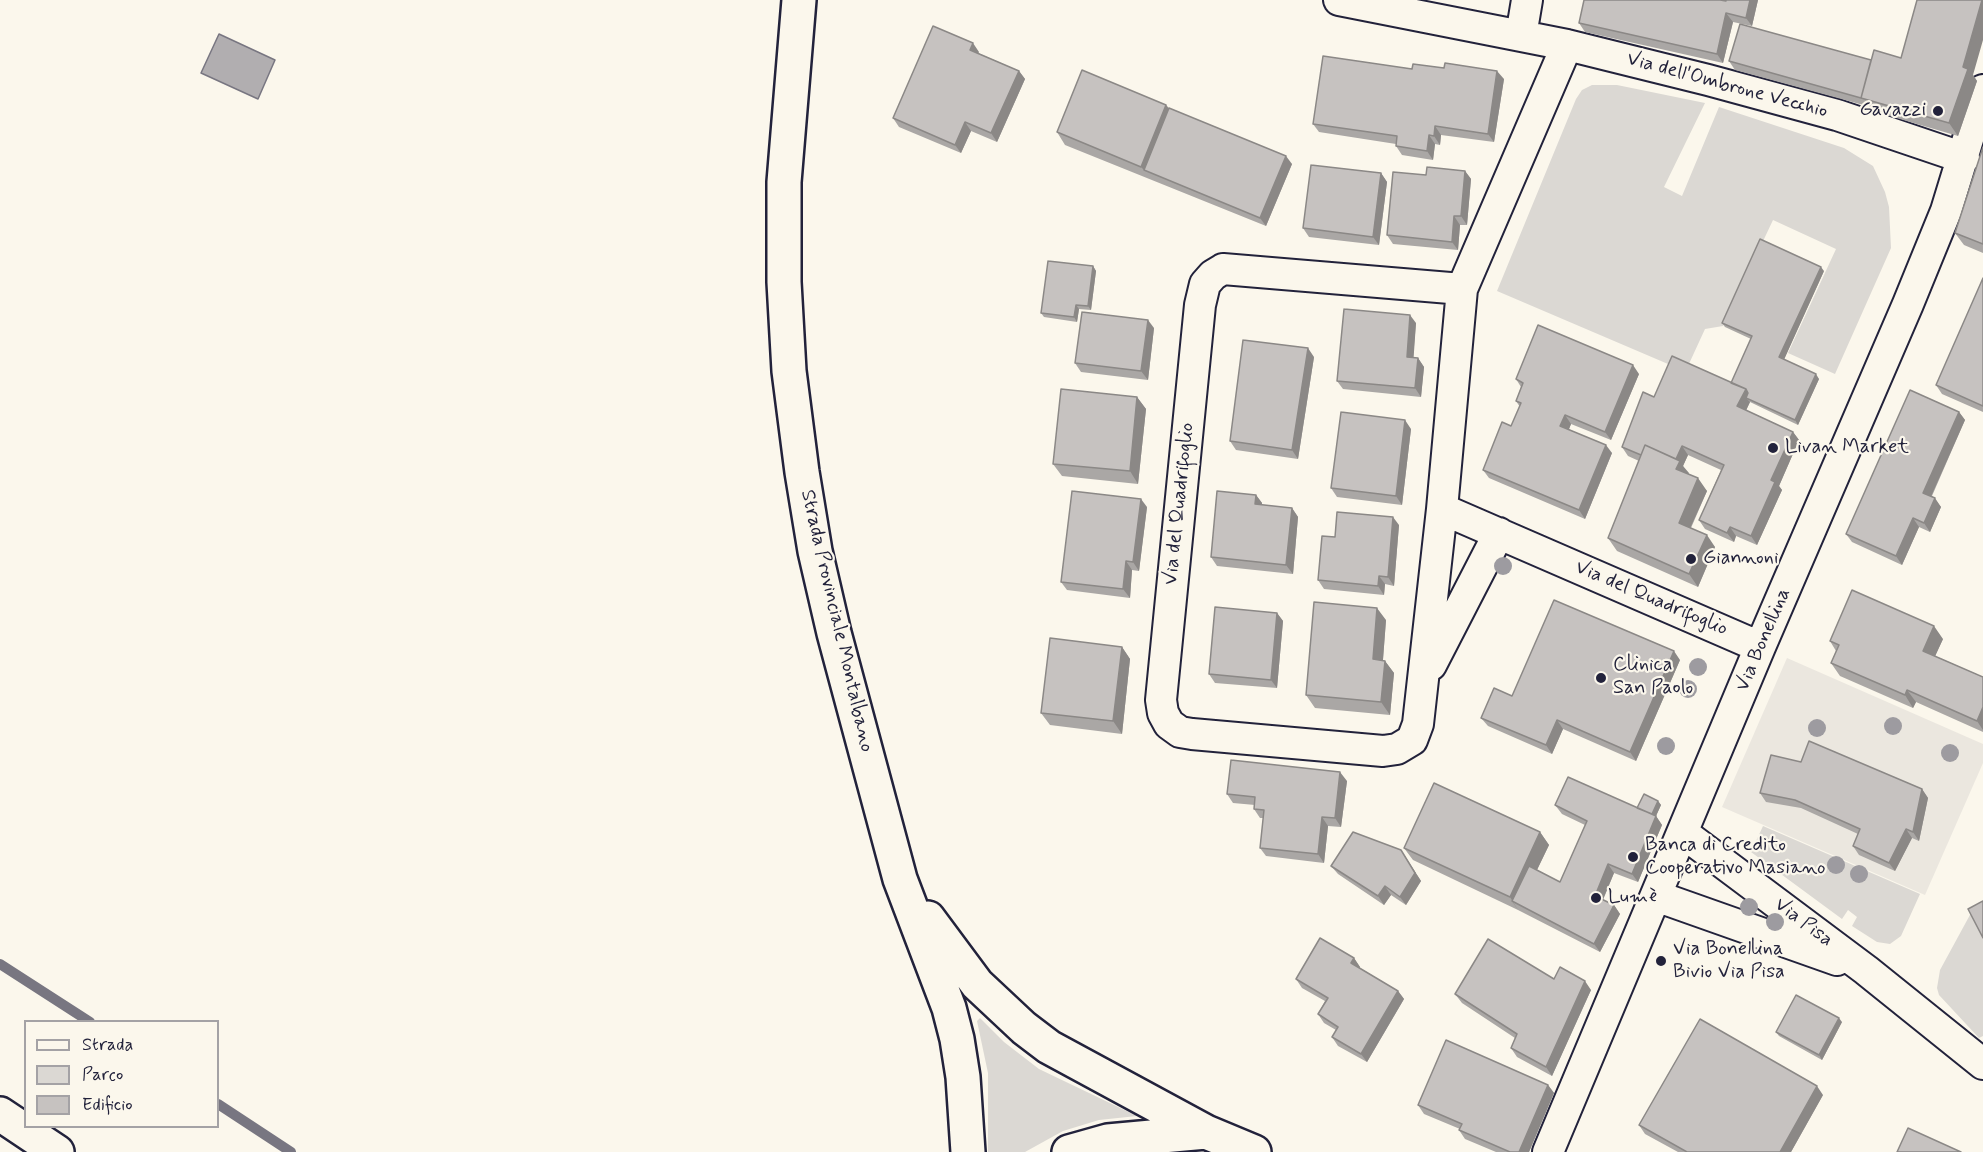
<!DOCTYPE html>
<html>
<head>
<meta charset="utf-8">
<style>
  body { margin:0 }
  #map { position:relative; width:1983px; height:1152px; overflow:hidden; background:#fbf7ec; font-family:Mynerve,sans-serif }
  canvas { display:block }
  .legend { position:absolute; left:24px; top:1020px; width:195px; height:108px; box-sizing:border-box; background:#fbf7ec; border:2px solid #a4a2a5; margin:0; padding:8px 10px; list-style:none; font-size:18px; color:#22223b }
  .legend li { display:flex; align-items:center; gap:12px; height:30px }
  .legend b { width:30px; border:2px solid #a4a2a5 }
</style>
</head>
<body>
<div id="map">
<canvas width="1983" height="1152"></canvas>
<ul class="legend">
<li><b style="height:8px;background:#fbf7ec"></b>Strada</li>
<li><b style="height:16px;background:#dbd8d3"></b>Parco</li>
<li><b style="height:16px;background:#c6c2c0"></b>Edificio</li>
</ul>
</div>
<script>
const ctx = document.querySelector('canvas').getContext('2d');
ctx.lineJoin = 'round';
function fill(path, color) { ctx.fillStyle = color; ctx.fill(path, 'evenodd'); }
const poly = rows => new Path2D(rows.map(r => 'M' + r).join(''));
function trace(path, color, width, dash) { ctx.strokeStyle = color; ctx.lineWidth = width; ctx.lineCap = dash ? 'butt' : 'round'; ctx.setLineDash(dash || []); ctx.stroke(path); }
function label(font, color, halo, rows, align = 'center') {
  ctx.font = font + ' Mynerve,sans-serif'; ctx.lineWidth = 4.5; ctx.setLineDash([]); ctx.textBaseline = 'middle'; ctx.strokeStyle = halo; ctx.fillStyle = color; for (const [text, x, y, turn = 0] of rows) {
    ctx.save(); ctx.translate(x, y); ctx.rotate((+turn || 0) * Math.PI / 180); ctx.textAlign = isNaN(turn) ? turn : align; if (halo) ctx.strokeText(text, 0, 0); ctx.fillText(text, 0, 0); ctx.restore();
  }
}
const built = poly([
  [1787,658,1983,744,1983,763,1925,895,1722,807]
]);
const green = poly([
  [1592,85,1617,85,1705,103,1664,187,1682,196,1719,107,1844,148,1873,166,1885,192,1889,207,1891,248,1835,374,1788,353,1836,249,1773,220,1723,326,1705,329,1688,366,1675,367,1497,291,1576,99,1582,90],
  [1763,826,1920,894,1901,936,1890,944,1877,942,1852,926,1857,917,1848,910,1842,919,1751,852],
  [1971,913,1983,936,1983,1036,1979,1038,1939,995,1937,988,1940,970],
  [980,1018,1004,1042,1039,1069,1137,1116,1099,1120,1063,1131,1025,1152,988,1152,988,1073,977,1021]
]);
const water = poly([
  [219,34,275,60,258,99,201,73,219,34]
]);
const stream = poly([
  [0,964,90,1022],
  [218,1104,291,1152]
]);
const street = poly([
  [1339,0,1567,45,1708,80,1837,115,1964,158],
  [1521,36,1527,0],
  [1223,269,1462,289,1442,509,1418,724,1412,740,1397,749,1383,751,1192,734,1180,732,1169,724,1163,713,1161,700,1200,305,1205,284,1213,275,1223,269],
  [1462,289,1567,45],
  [1442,509,1760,647],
  [1431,665,1499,533],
  [1683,833,1866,970,1983,1064],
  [1656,896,1837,960],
  [1548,1152,1760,647,1908,304,1946,211,1983,90]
]);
const secondary = poly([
  [799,0,784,182,784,282,789,371,802,472,815,551,834,633,900,879,949,1008,957,1039,963,1077,968,1152],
  [928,918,977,984,1024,1028,1049,1047,1206,1132,1254,1152],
  [1069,1152,1108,1141,1206,1132]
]);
const highway = poly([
  [0,1114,57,1152]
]);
const trees = [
  [1503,566],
  [1698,667],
  [1688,689],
  [1893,726],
  [1817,728],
  [1666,746],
  [1950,753],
  [1836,865],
  [1859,874],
  [1749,907],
  [1775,922]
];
const wall = poly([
  [1758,0,1752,26,1733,22,1723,63,1585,32,1579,23,1726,1],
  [979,52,978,53,1019,71,1025,79,997,142,971,131,961,153,899,127,893,118],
  [1901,58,1973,75,1977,81,1958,136,1869,110,1867,106,1735,70,1729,61,1871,60],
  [1412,69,1504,79,1494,142,1441,135,1440,145,1435,144,1433,160,1402,155,1396,146,1396,144,1319,132,1313,124],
  [1166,105,1169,108,1292,164,1266,226,1065,145,1057,132],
  [1983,147,1983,253,1964,245,1955,233],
  [1465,171,1471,179,1467,225,1460,225,1458,250,1393,244,1387,235,1426,175],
  [1381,173,1387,182,1379,245,1309,237,1303,228],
  [1093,266,1096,271,1091,310,1079,309,1077,322,1044,317,1041,313],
  [1824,271,1784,359,1819,379,1798,425,1750,402,1746,410,1793,432,1799,440,1779,486,1782,490,1757,545,1736,536,1734,542,1705,529,1699,520,1721,470,1688,455,1683,466,1688,474,1707,491,1691,528,1715,547,1698,587,1617,551,1608,538,1639,461,1628,456,1622,447,1654,397,1731,383,1751,339,1725,327,1722,323],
  [1983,278,1983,412,1942,394,1936,385],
  [1416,323,1413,358,1418,358,1424,367,1421,397,1343,389,1337,381],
  [1154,328,1148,380,1081,372,1075,363],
  [1314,357,1298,459,1236,450,1230,441],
  [1639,374,1611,440,1571,424,1569,429,1612,453,1585,519,1489,478,1483,470,1511,426,1520,407,1516,401,1521,387,1516,379],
  [1137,397,1146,409,1138,484,1062,476,1053,464],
  [1959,412,1965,420,1932,496,1941,507,1930,532,1919,527,1902,565,1852,542,1846,534],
  [1411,429,1402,505,1337,497,1331,488],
  [1256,495,1262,503,1262,505,1292,508,1298,517,1293,574,1217,566,1211,557],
  [1147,507,1139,571,1132,570,1130,598,1067,590,1061,582],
  [1399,525,1394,586,1385,584,1384,595,1324,589,1318,580,1335,537],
  [1277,613,1283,621,1277,688,1215,683,1209,674],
  [1386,620,1383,660,1385,661,1394,673,1390,715,1315,708,1306,695],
  [1943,639,1935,656,1983,677,1983,732,1916,702,1913,708,1840,676,1831,663,1836,651,1830,641],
  [1122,647,1130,659,1122,734,1050,725,1041,713],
  [1680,660,1636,761,1563,729,1552,754,1488,726,1481,718,1512,696],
  [1347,781,1341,827,1328,826,1324,863,1266,856,1260,848,1263,818,1260,818,1254,809,1255,805,1233,803,1227,794],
  [1922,789,1928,798,1919,841,1912,838,1895,871,1859,855,1853,846,1858,834,1801,808,1766,802,1760,793],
  [1658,801,1661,805,1656,816,1662,825,1638,882,1614,873,1603,900,1614,905,1620,914,1600,952,1518,910,1413,860,1404,848,1540,832,1549,845,1537,870,1560,882,1585,825,1562,814,1555,805,1638,808],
  [1401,850,1421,881,1406,905,1391,895,1384,905,1338,874,1331,866],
  [1354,958,1360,967,1360,968,1398,991,1404,999,1367,1062,1338,1046,1332,1037,1336,1030,1324,1023,1318,1014,1325,1001,1302,988,1296,979],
  [1554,979,1591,990,1552,1076,1517,1057,1511,1048,1515,1038,1462,1003,1455,994],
  [1842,1022,1822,1060,1779,1036,1776,1032],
  [1548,1085,1554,1093,1529,1152,1496,1152,1465,1139,1459,1130,1460,1129,1424,1114,1418,1105],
  [1823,1095,1791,1152,1678,1152,1645,1134,1639,1125]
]);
const shadedWall = poly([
  [1750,0,1758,0,1752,26,1746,18],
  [1982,0,1983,0,1983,40,1973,75,1977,81,1958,136,1949,123,1963,67],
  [1726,13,1733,22,1723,63,1717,54],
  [973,43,979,52,976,58,970,50],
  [1019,71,1025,79,997,142,991,133],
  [1497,71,1504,79,1494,142,1488,134],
  [1166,105,1175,117,1144,170,1141,167],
  [965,122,971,131,961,153,955,145],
  [1435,126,1441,135,1440,145,1434,136],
  [1429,135,1435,144,1433,160,1427,151],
  [1286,156,1292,164,1266,226,1260,218],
  [1465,171,1471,179,1467,225,1461,216],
  [1381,173,1387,182,1379,245,1373,237],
  [1454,216,1460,225,1458,250,1452,242],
  [1093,266,1096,271,1091,310,1088,306],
  [1821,267,1824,271,1783,362,1779,357],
  [1076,305,1079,309,1077,322,1074,317],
  [1410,315,1416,323,1413,366,1407,357],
  [1148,320,1154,328,1148,380,1141,371],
  [1308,348,1314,357,1298,459,1292,450],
  [1418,358,1424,367,1421,397,1415,388],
  [1633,365,1639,374,1611,440,1605,432],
  [1816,374,1819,379,1798,425,1795,420],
  [1746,389,1752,398,1746,398,1750,402,1744,415,1737,406],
  [1137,397,1146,409,1138,484,1130,471],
  [1959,412,1965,420,1929,501,1923,493],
  [1565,415,1571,424,1567,434,1560,426],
  [1405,420,1411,429,1402,505,1396,496],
  [1793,432,1799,440,1779,486,1782,490,1757,545,1751,536,1771,480],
  [1606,445,1612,453,1585,519,1579,510],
  [1682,446,1688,455,1683,466,1689,473,1685,481,1676,469,1675,461],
  [1698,478,1707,491,1687,535,1679,523],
  [1256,495,1262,503,1261,513,1255,504],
  [1935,498,1941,507,1930,532,1924,523],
  [1141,499,1147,507,1139,571,1133,562],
  [1292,508,1298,517,1293,574,1286,565],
  [1393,517,1399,525,1394,586,1388,577],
  [1913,518,1919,527,1902,565,1896,556],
  [1730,527,1736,536,1734,542,1727,533],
  [1707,535,1715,547,1698,587,1689,574],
  [1126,561,1132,570,1130,598,1123,589],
  [1379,576,1385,584,1384,595,1378,586],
  [1377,608,1386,620,1382,672,1373,659],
  [1277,613,1283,621,1277,688,1271,680],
  [1934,626,1943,639,1932,663,1923,651],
  [1122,647,1130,659,1122,734,1113,721],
  [1674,651,1680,660,1636,761,1630,752],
  [1385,661,1394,673,1390,715,1381,702],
  [1907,690,1916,702,1913,708,1905,695],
  [1983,707,1983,730,1977,721],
  [1557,720,1563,729,1552,754,1546,745],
  [1340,772,1347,781,1341,827,1335,818],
  [1922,789,1928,798,1919,841,1913,832],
  [1658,801,1661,805,1656,816,1662,825,1638,882,1632,874,1651,817],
  [1322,817,1328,826,1324,863,1318,854],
  [1906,829,1912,838,1895,871,1889,863],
  [1540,832,1549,845,1520,905,1512,901,1518,910,1510,897],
  [1401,850,1421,881,1406,905,1400,897],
  [1608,864,1614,873,1601,904,1595,896],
  [1385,886,1391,895,1384,905,1378,896],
  [1614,905,1620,914,1600,952,1594,944],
  [1354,958,1360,967,1357,972,1351,963],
  [1585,981,1591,990,1552,1076,1546,1067],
  [1398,991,1404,999,1367,1062,1361,1054],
  [1839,1018,1842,1022,1822,1060,1819,1055],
  [1548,1085,1554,1093,1529,1152,1519,1152],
  [1817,1086,1823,1095,1791,1152,1780,1152]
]);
const building = poly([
  [1584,0,1720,0,1726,1,1726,0,1750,0,1746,18,1726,13,1717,54,1579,23,1584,0],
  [1917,0,1982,0,1963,67,1968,69,1949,123,1861,98,1874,50,1901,58,1917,0],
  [1740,24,1871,60,1861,98,1729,61,1740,24],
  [933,26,973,43,970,50,1019,71,991,133,965,122,955,145,893,118,933,26],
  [1323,56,1412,69,1413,64,1444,68,1445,63,1497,71,1488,134,1435,126,1434,136,1429,135,1427,151,1396,146,1397,136,1313,124,1323,56],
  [1082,70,1166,105,1141,167,1057,132,1082,70],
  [1169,108,1286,156,1260,218,1144,170,1169,108],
  [1983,147,1983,244,1955,233,1983,147],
  [1311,165,1381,173,1373,237,1303,228,1311,165],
  [1427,167,1465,171,1461,216,1454,216,1452,242,1387,235,1393,172,1426,175,1427,167],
  [1760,239,1821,267,1779,357,1816,374,1795,420,1746,398,1748,393,1746,389,1731,383,1752,336,1722,323,1760,239],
  [1048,261,1093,266,1088,306,1076,305,1074,317,1041,313,1048,261],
  [1983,278,1983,406,1936,385,1983,278],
  [1344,309,1410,315,1407,357,1418,358,1415,388,1337,381,1344,309],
  [1082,312,1148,320,1141,371,1075,363,1082,312],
  [1538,325,1633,365,1605,432,1565,415,1560,426,1606,445,1579,510,1483,470,1502,422,1511,426,1521,403,1516,401,1523,383,1516,379,1538,325],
  [1243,340,1308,348,1292,450,1230,441,1243,340],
  [1672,356,1746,389,1737,406,1793,432,1771,480,1775,482,1751,536,1730,527,1727,533,1699,520,1724,465,1682,446,1676,459,1645,445,1641,455,1622,447,1643,392,1654,397,1672,356],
  [1061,389,1137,397,1130,471,1053,464,1061,389],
  [1910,390,1959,412,1923,493,1935,498,1924,523,1913,518,1896,556,1846,534,1910,390],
  [1341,412,1405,420,1396,496,1331,488,1341,412],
  [1645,445,1680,461,1676,469,1698,478,1679,523,1707,535,1689,574,1608,538,1645,445],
  [1072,491,1141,499,1133,562,1126,561,1123,589,1061,582,1072,491],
  [1217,491,1256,495,1255,504,1292,508,1286,565,1211,557,1217,491],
  [1337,512,1393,517,1388,577,1379,576,1378,586,1318,580,1322,536,1335,537,1337,512],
  [1852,590,1934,626,1923,651,1983,677,1983,707,1977,721,1907,690,1905,695,1831,663,1839,645,1830,641,1852,590],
  [1554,600,1674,651,1630,752,1557,720,1546,745,1481,718,1494,688,1512,696,1554,600],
  [1314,602,1377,608,1373,659,1385,661,1381,702,1306,695,1314,602],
  [1215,607,1277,613,1271,680,1209,674,1215,607],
  [1050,638,1122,647,1113,721,1041,713,1050,638],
  [1809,741,1922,789,1913,832,1906,829,1889,863,1853,846,1860,829,1795,800,1760,793,1771,755,1801,762,1809,741],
  [1231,760,1340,772,1335,818,1322,817,1318,854,1260,848,1264,810,1254,809,1255,797,1227,794,1231,760],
  [1568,777,1656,816,1632,874,1608,864,1595,896,1614,905,1594,944,1512,901,1529,866,1560,882,1587,821,1555,805,1568,777],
  [1434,783,1540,832,1510,897,1404,848,1434,783],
  [1644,794,1658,801,1652,814,1637,808,1644,794],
  [1353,832,1401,850,1415,873,1400,897,1385,886,1378,896,1331,866,1353,832],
  [1983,901,1983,938,1968,909,1983,901],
  [1320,938,1354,958,1351,963,1398,991,1361,1054,1332,1037,1338,1027,1318,1014,1328,998,1296,979,1320,938],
  [1488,939,1554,979,1560,967,1585,981,1546,1067,1511,1048,1517,1034,1455,994,1488,939],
  [1796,995,1839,1018,1819,1055,1776,1032,1796,995],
  [1700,1019,1817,1086,1780,1152,1687,1152,1639,1125,1700,1019],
  [1446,1040,1548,1085,1519,1152,1510,1152,1459,1130,1462,1124,1418,1105,1446,1040],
  [1908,1128,1961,1152,1897,1152,1908,1128]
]);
const markers = [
  [1938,111,6,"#22223b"],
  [1773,448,6,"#22223b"],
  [1691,559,6,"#22223b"],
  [1601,678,6,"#22223b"],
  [1633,857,6,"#22223b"],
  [1596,898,6,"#22223b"],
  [1661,961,6,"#22223b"]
];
const streetNames = [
  ["Via dell'Ombrone Vecchio",1727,86,15],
  ["Via del Quadrifoglio",1180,504,-84],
  ["Via del Quadrifoglio",1651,599,23],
  ["Strada Provinciale Montalbano",836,621,77],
  ["Via Bonellina",1764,640,-67],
  ["Via Pisa",1803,923,37]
];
const poiNames = [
  ["Gavazzi",1926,111,"right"],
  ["Livan Market",1785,448],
  ["Giannoni",1703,559],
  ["Clinica",1613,666],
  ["San Paolo",1613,689],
  ["Banca di Credito",1645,846],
  ["Cooperativo Masiano",1645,869],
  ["Lumè",1608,898],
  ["Via Bonellina",1673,950],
  ["Bivio Via Pisa",1673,973]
];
fill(built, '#ebe7df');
fill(green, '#dbd8d3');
fill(water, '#b1aeb0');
trace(water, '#787681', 1.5);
trace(stream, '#787681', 10);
trace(street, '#22223b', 34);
trace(secondary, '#22223b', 38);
trace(highway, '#22223b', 38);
trace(street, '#fbf7ec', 30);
trace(secondary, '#fbf7ec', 33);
trace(highway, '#fbf7ec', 33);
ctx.fillStyle = '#9d9ba0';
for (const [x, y] of trees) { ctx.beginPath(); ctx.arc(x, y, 9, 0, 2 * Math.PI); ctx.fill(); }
fill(wall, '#aaa7a5');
fill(shadedWall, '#8b8886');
fill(building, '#c6c2c0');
trace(building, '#8b8886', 1.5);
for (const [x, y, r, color] of markers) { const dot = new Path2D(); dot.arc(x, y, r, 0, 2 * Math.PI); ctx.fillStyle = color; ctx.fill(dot); trace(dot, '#fbf7ec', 2); }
label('20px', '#22223b', '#fbf7ec', streetNames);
label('20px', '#22223b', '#fbf7ec', poiNames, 'left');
</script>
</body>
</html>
